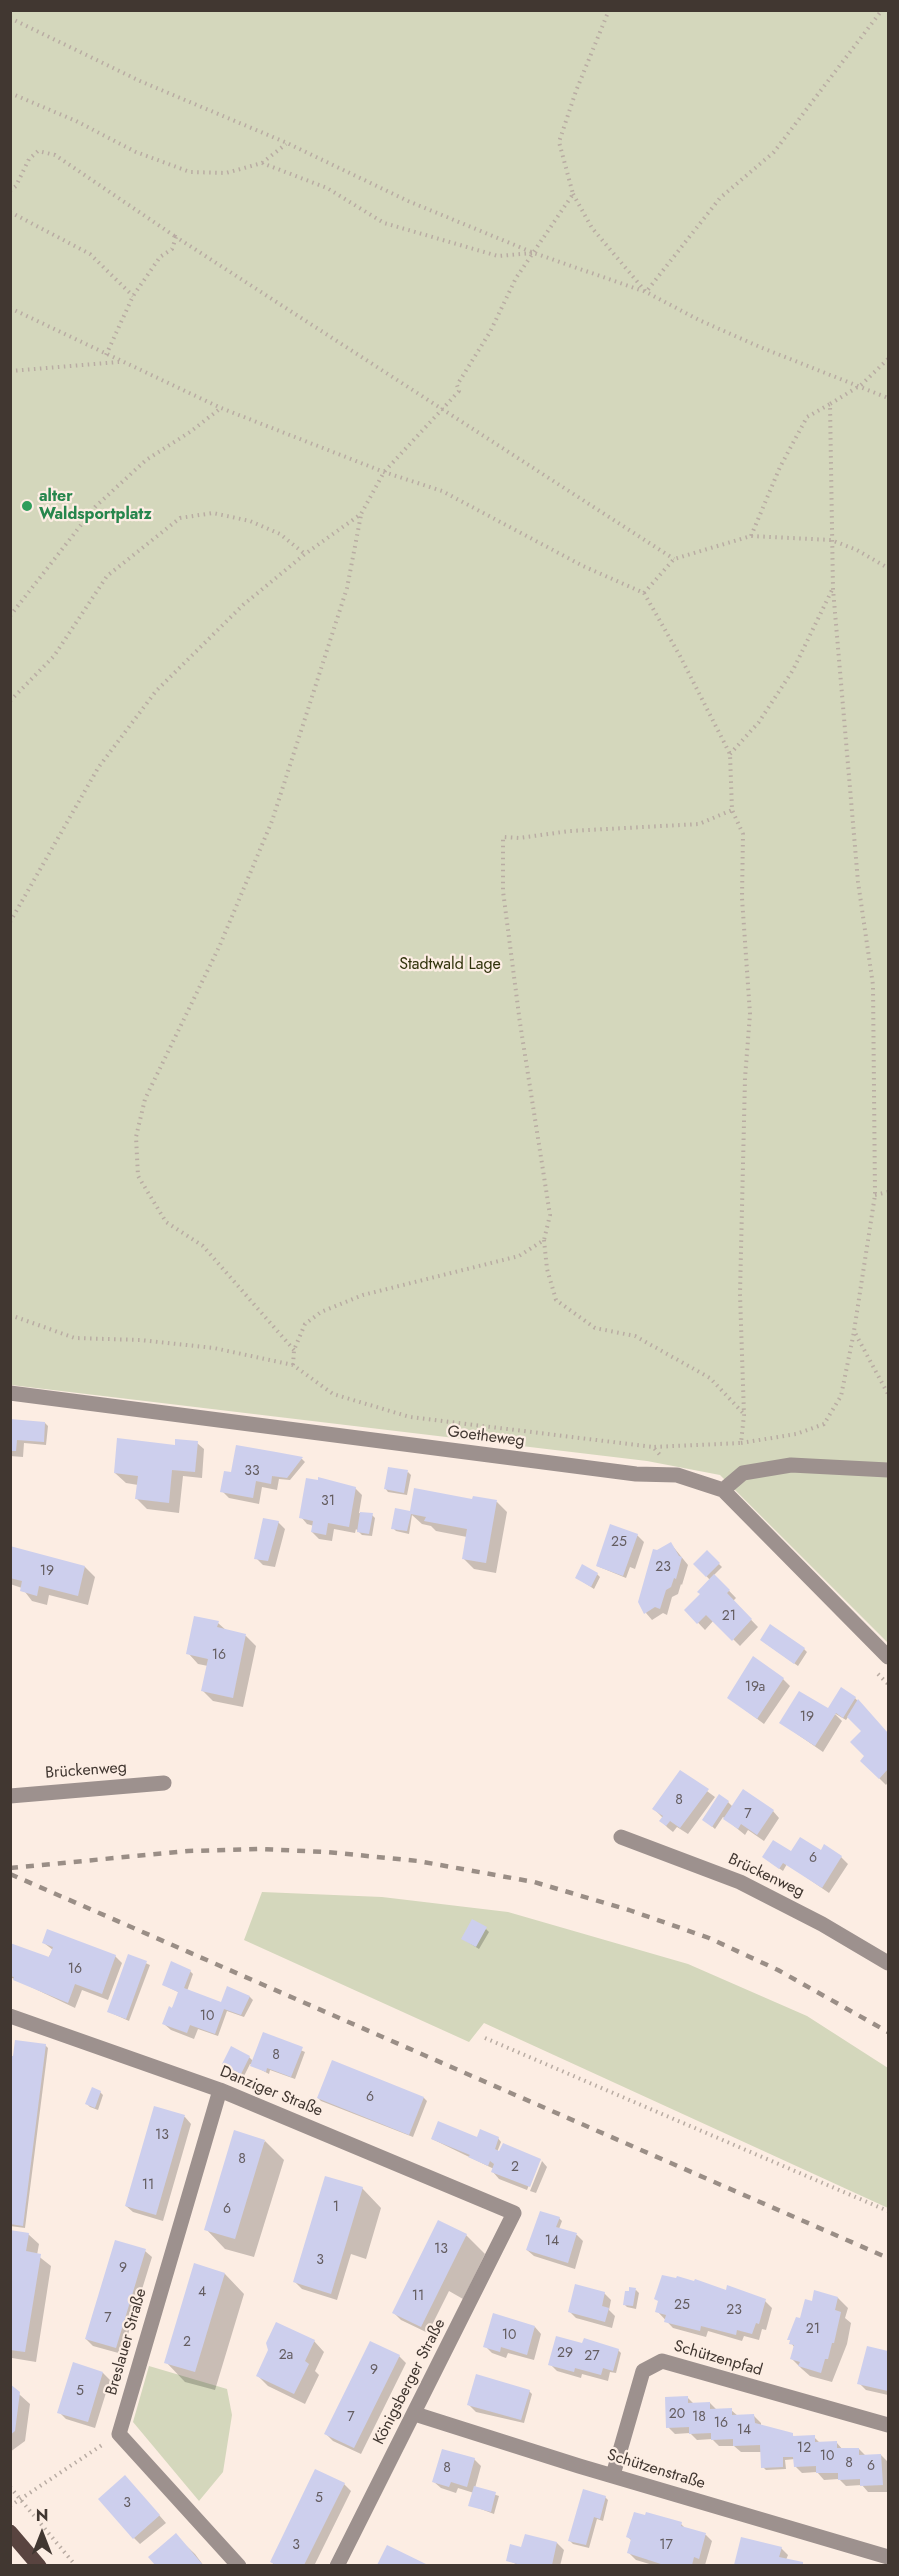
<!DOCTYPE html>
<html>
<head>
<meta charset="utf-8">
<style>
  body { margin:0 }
  #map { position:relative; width:899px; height:2576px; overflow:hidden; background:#fcede3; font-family:Jost,sans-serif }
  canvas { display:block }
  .frame { position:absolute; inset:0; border:12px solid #413731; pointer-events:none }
  .north { position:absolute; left:12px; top:2504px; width:60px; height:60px; -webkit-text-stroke:4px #fcede3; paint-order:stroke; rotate:0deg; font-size:16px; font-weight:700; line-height:24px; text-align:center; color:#413731 }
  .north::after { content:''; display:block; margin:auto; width:21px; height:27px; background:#413731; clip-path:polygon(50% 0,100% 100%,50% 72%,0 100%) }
</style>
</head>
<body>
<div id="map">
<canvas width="899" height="2576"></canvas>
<div class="frame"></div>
<div class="north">N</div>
</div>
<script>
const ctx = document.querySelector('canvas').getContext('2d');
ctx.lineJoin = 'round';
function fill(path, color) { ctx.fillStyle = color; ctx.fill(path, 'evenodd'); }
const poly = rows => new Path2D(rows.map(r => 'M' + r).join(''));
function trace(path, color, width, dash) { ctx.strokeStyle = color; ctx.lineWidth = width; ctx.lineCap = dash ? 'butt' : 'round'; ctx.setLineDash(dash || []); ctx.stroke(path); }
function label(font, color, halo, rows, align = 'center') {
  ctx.font = font + ' Jost,sans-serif'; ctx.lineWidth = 4.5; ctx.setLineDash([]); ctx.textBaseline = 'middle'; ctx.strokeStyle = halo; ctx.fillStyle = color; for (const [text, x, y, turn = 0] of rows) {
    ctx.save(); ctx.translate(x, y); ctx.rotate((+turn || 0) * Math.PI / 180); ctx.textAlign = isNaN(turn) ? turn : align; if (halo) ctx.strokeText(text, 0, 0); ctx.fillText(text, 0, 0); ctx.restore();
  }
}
const green = poly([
  [11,11,888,11,888,1643,720,1475,647,1461,11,1385],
  [262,1892,382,1897,508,1912,688,1964,807,2016,888,2068,888,2208,484,2023,469,2042,244,1940],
  [149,2366,227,2389,232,2415,223,2472,199,2501,133,2422]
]);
const shadow = poly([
  [10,1420,45,1423,48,1426,46,1445,24,1443,23,1457,10,1456],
  [197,1443,204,1449,202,1478,183,1476,179,1513,147,1509,137,1499,138,1485,126,1483,115,1473,176,1446],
  [237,1447,302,1459,305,1462,290,1480,279,1479,277,1490,262,1487,259,1504,229,1498,222,1491,232,1474],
  [408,1472,411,1475,407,1495,388,1492,385,1488],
  [355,1488,362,1495,359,1513,372,1515,375,1518,372,1536,362,1535,356,1529,355,1533,334,1529,332,1541,319,1539,312,1532,314,1526,307,1524,301,1517],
  [474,1501,497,1502,507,1512,496,1573,474,1569,463,1558,467,1537,436,1531,431,1526,422,1524,412,1515,409,1534,396,1531,393,1528,409,1512],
  [278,1522,285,1529,275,1567,263,1565,256,1558],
  [637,1535,644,1542,635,1569,630,1567,626,1578,597,1566],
  [671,1544,688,1565,682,1585,681,1584,678,1594,672,1597,667,1615,663,1613,652,1620,646,1613,657,1551],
  [10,1548,85,1567,95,1577,88,1605,49,1595,47,1605,32,1601,22,1588,10,1584],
  [707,1552,722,1567,714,1575,736,1598,733,1601,758,1627,740,1646,714,1620,705,1630,686,1610,702,1595,710,1580,695,1564],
  [597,1574,600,1577,594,1589,577,1578],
  [218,1623,227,1631,246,1636,256,1646,243,1707,213,1701,202,1690,208,1666,198,1664,188,1653],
  [765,1643,804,1649,807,1652,798,1666],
  [783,1679,790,1686,764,1724,729,1698],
  [855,1698,888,1735,888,1782,886,1785,862,1761,866,1756,863,1731,848,1717,846,1720,834,1713,842,1721,823,1752,781,1723,828,1710],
  [681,1772,715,1797,688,1834,677,1827,673,1832,668,1828,661,1821,663,1818,654,1809],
  [728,1802,733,1807,773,1811,779,1818,764,1841,748,1830,745,1835,723,1817,715,1829,707,1822],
  [821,1852,841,1857,848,1864,829,1893,787,1864,783,1871,767,1860],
  [486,1929,489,1932,479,1949,466,1941],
  [44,1943,115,1956,122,1963,108,2000,82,1990,75,2008,10,1977,10,1945,48,1958,53,1950],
  [129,1956,150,1965,129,2021,109,2012],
  [190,1971,193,1974,187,1991,222,2004,228,1988,250,1997,253,2000,244,2017,227,2011,218,2036,198,2029,194,2039,171,2030,164,2024,180,1993,164,1985],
  [264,2034,305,2052,295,2079,270,2070,269,2074,250,2064,244,2076,227,2066,249,2057,253,2061],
  [45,2045,48,2048,25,2228,10,2226,10,2057],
  [333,2062,424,2098,427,2101,413,2137,321,2101,318,2098],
  [100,2092,103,2095,98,2110,90,2107,87,2104],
  [155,2108,185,2117,191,2124,163,2221,133,2212,126,2206],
  [498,2138,501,2142,496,2155,542,2161,539,2161,527,2190,499,2179,493,2172,494,2169,432,2139],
  [265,2141,284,2160,254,2257,225,2249,206,2229],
  [542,2161,547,2167,536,2193,530,2191],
  [362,2188,381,2208,366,2259,351,2254,337,2300,302,2289,295,2282],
  [559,2218,562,2221,559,2229,577,2235,583,2241,575,2269,534,2256,527,2250],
  [10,2231,28,2234,39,2244,37,2255,51,2266,36,2362,12,2358,10,2362],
  [466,2235,485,2254,463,2299,449,2291,428,2333,401,2320,394,2313],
  [145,2251,152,2257,122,2354,93,2346,86,2339],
  [195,2265,225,2274,244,2294,215,2390,185,2382,166,2362],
  [636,2290,639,2293,636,2309,627,2307,624,2304,630,2293],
  [726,2292,765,2301,772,2308,766,2330,762,2329,759,2340,744,2336,742,2341,708,2331,706,2337,673,2328,657,2311],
  [604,2293,611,2300,609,2310,615,2316,612,2328,576,2318,569,2311],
  [838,2298,848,2308,845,2318,851,2323,847,2344,832,2382,810,2376,802,2369,792,2359,795,2348,791,2343,801,2320,813,2303],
  [535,2327,541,2334,534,2360,508,2353,506,2358,492,2353,485,2346],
  [314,2341,324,2352,315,2371,319,2375,305,2404,268,2386,257,2375],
  [583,2344,618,2350,621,2353,616,2373,610,2372,608,2381,582,2374,581,2378,557,2371,550,2364],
  [868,2348,888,2353,888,2395,866,2390,859,2383],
  [399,2356,406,2363,361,2454,333,2441,326,2434],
  [74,2364,103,2373,110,2380,95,2428,66,2419,59,2412],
  [10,2386,30,2404,25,2441,10,2452],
  [529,2391,532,2394,524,2423,476,2412,469,2405],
  [687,2397,694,2404,710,2403,717,2410,731,2410,738,2416,754,2416,761,2423,761,2426,792,2435,795,2437,814,2437,821,2444,837,2443,843,2450,859,2449,866,2456,881,2455,888,2462,888,2492,868,2492,862,2485,846,2486,839,2479,824,2480,817,2472,802,2473,795,2466,795,2459,785,2460,786,2469,766,2470,763,2467,762,2452,741,2452,734,2446,719,2446,712,2439,697,2440,690,2433,675,2434,668,2427],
  [474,2459,481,2466,475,2488,499,2496,494,2514,470,2505,474,2493,458,2488,456,2493,441,2488,434,2482],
  [132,2484,166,2523,140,2544,134,2538],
  [344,2484,351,2491,314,2566,275,2566,272,2562],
  [605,2497,608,2500,603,2521,597,2519,589,2548,573,2544,570,2541],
  [681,2524,686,2529,706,2535,712,2541,705,2565,656,2566,636,2560,629,2553,632,2541,628,2537],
  [175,2535,195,2554,204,2566,158,2566,151,2557],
  [742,2539,781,2548,788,2555,786,2560,805,2566,735,2566],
  [557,2543,564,2550,560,2566,520,2566,508,2560,522,2549],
  [387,2547,425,2566,379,2566]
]);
const building = poly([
  [10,1419,45,1422,44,1442,17,1440,16,1451,10,1451],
  [117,1438,175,1445,175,1439,198,1441,195,1472,172,1470,169,1503,135,1499,138,1476,114,1473],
  [236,1445,276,1452,303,1457,287,1478,272,1476,271,1484,256,1481,253,1498,220,1492,224,1471,231,1472],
  [388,1467,408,1470,404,1493,384,1489],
  [318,1477,356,1487,349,1527,328,1523,326,1535,311,1532,313,1521,299,1518,306,1478,318,1480],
  [414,1488,472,1499,473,1496,497,1500,486,1563,462,1559,467,1529,424,1521,426,1517,411,1514,407,1531,391,1529,395,1508,410,1511],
  [360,1512,373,1513,369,1534,357,1532],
  [263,1518,279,1521,268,1561,254,1559],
  [610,1524,638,1534,623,1576,596,1566],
  [671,1542,679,1556,682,1557,676,1579,674,1578,671,1587,666,1590,660,1609,655,1607,644,1614,638,1602,653,1549,657,1550],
  [10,1546,85,1566,78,1596,39,1586,37,1596,20,1591,22,1581,10,1578],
  [707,1550,720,1563,706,1577,693,1564],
  [582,1564,598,1573,591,1587,575,1578],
  [714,1574,730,1590,727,1593,752,1619,732,1641,706,1615,697,1624,684,1610,700,1594,697,1592],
  [194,1616,219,1621,217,1627,246,1634,233,1698,201,1691,208,1659,186,1654],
  [770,1624,805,1648,794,1664,760,1640],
  [753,1656,784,1678,757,1719,727,1698],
  [841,1687,856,1697,843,1718,836,1713,815,1746,779,1723,799,1691,828,1708],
  [858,1699,888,1733,888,1769,879,1779,860,1761,864,1756,850,1742,861,1731,847,1717],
  [680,1770,709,1789,680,1828,670,1821,666,1826,659,1821,663,1816,652,1809],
  [743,1789,774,1810,757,1835,741,1824,738,1829,723,1819],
  [719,1794,729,1801,712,1827,702,1820],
  [800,1837,821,1850,824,1844,842,1856,822,1888,783,1863,779,1869,762,1857,773,1840,791,1851],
  [472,1919,487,1927,476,1947,461,1939],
  [47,1929,116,1955,102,1994,75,1984,68,2003,13,1980,14,1977,10,1976,10,1943,49,1957,53,1947,42,1943],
  [128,1954,147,1961,126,2019,107,2012],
  [171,1961,191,1970,184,1988,221,2002,227,1986,250,1996,241,2015,224,2009,215,2034,190,2025,187,2033,162,2024,169,2006,172,2008,178,1992,162,1985],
  [263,2032,303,2047,291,2077,267,2068,266,2072,250,2066],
  [15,2040,46,2044,23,2226,10,2224,10,2056,13,2056],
  [231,2046,250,2056,241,2074,222,2064],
  [332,2060,424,2097,409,2135,317,2098],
  [92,2087,101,2091,95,2108,85,2104],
  [154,2106,185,2115,156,2215,125,2206],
  [438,2121,477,2137,480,2129,499,2137,495,2149,499,2151,503,2143,541,2159,530,2187,491,2172,494,2164,490,2161,488,2166,468,2157,470,2155,431,2139],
  [234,2130,265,2140,235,2239,204,2230],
  [325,2176,363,2187,331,2294,293,2282],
  [540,2211,560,2217,556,2227,577,2233,568,2263,526,2250],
  [438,2220,467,2234,421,2327,392,2313],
  [10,2230,29,2233,26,2251,41,2254,25,2352,10,2350],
  [115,2240,146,2249,116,2348,85,2339],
  [194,2263,225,2273,195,2372,164,2363],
  [662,2275,676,2278,677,2276,694,2281,695,2279,726,2290,727,2285,766,2299,759,2324,756,2323,752,2334,737,2330,736,2335,701,2326,700,2331,664,2322,666,2315,655,2312,658,2301,654,2299],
  [575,2284,605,2292,602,2306,609,2308,605,2322,568,2312],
  [629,2287,636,2288,633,2306,623,2305,625,2291,629,2291],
  [814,2290,838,2297,835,2310,841,2312,834,2343,832,2343,828,2359,825,2359,821,2373,798,2366,800,2362,790,2359,794,2345,789,2344,790,2340,787,2340,796,2317,800,2318,805,2299,812,2301],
  [493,2313,535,2326,527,2355,501,2347,500,2352,483,2347],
  [276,2322,315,2340,305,2361,309,2364,294,2394,256,2376,268,2350,266,2343],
  [556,2336,582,2343,584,2338,619,2349,613,2371,603,2368,601,2375,575,2368,574,2372,548,2365],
  [370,2341,400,2355,354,2448,324,2434],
  [867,2346,888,2351,888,2391,857,2384],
  [73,2362,103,2372,88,2422,57,2413],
  [476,2374,530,2390,521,2420,467,2405],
  [10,2384,20,2392,15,2431,10,2435],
  [688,2396,688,2403,710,2402,710,2409,732,2408,732,2415,754,2414,755,2423,793,2433,793,2436,815,2435,815,2442,837,2441,837,2448,859,2448,859,2455,881,2454,883,2485,860,2486,860,2479,838,2480,838,2473,816,2473,816,2466,794,2467,793,2457,783,2457,783,2467,761,2468,760,2445,733,2446,733,2439,711,2440,711,2433,689,2434,689,2427,666,2428,665,2397],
  [442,2449,475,2458,467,2487,451,2482,449,2487,432,2482],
  [315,2469,345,2483,304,2565,276,2565,270,2562],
  [125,2475,160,2515,133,2539,98,2499],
  [474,2486,496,2492,491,2512,468,2506],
  [583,2489,606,2496,600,2519,594,2517,586,2545,568,2541],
  [634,2512,645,2515,646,2512,682,2522,681,2526,706,2533,699,2559,694,2557,692,2565,664,2565,627,2553,631,2539,626,2537],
  [176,2533,203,2565,155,2565,148,2557],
  [525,2534,557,2542,552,2565,521,2565,506,2561,510,2544,521,2547],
  [741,2537,782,2547,779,2557,803,2562,803,2565,734,2565],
  [387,2545,428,2565,377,2565]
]);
const path = poly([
  [10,18,140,81,287,143,408,201,534,253,646,292,699,320,760,347,888,398],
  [10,93,76,121,136,152,190,172,226,173,262,163,327,188,384,223,498,256,533,253],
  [262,163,286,144],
  [10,191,16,186,29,159,38,151,55,155,176,237],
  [573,194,592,228,646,292,720,198,774,152,882,10],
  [10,212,90,254,133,296],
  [10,308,221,408,384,472,442,491,583,566,644,593,680,656,730,754,732,810,743,834,742,898,750,1014,745,1078,740,1294,744,1415,741,1443,653,1447],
  [106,355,133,296,160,257,172,249,176,237,674,559],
  [888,359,861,385,830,404,833,589,858,882,873,985,875,1195,854,1331,888,1394],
  [10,371,119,362],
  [751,536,780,467,807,417,830,404],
  [644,593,674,559,751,536,831,540,857,550,888,568],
  [10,616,95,507,146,460,190,432,221,408],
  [10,701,54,656,107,576,180,518,213,513,250,521,280,534,305,554],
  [730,754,759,722,793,670,832,590],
  [10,922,98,768,156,691,243,605,305,554,361,514,384,472,459,391,457,385,490,332,516,278,573,194,559,142,576,91,609,10],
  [875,1195,888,1192],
  [544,1240,547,1269,556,1300,595,1328,635,1336,710,1378,744,1414],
  [10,1315,75,1338,140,1340,214,1348,293,1365,333,1394,410,1417,653,1447,661,1456],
  [294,1350,203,1246,166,1222,138,1176,136,1137,145,1099,220,945,272,821,347,588,361,515],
  [293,1365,294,1350,305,1324,321,1312,363,1295,519,1256,544,1240,550,1215,520,1023,503,891,503,837,519,838,570,831,699,824,732,810],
  [741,1443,796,1434,824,1424,841,1396,854,1332],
  [878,1674,888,1684],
  [485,2038,888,2211],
  [10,2487,76,2566],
  [10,2506,105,2443]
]);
const minor = poly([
  [10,1393,636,1474,677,1475,723,1490,888,1657],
  [723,1490,743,1473,791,1465,888,1470],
  [10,1796,164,1783],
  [621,1837,740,1882,822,1924,888,1963],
  [10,2016,220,2090,514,2213,337,2566],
  [220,2090,119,2434,239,2566],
  [415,2414,579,2466,888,2557],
  [613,2475,643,2371,662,2361,888,2425]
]);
const major = poly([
  [10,2532,39,2566]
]);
const rail = poly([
  [10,1868,188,1851,260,1849,327,1852,418,1861,534,1882,629,1910,709,1938,778,1970,888,2032],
  [10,1874,888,2258]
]);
const markers = [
  [27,506,6,"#2e9e5b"]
];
const numberNames = [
  ["33",252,1472],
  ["31",328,1502],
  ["25",619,1543],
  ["23",663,1568],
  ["19",47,1572],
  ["21",729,1617],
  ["16",219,1656],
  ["19a",755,1688],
  ["19",807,1718],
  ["8",679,1801],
  ["7",748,1815],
  ["6",813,1859],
  ["16",75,1970],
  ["10",207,2017],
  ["8",276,2056],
  ["6",370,2098],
  ["13",162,2136],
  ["8",242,2160],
  ["2",515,2168],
  ["11",148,2186],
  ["1",336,2208],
  ["6",227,2210],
  ["14",552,2242],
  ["13",441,2250],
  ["3",320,2261],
  ["9",123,2269],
  ["4",202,2293],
  ["11",418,2297],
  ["25",682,2306],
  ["23",734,2311],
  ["7",108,2319],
  ["21",813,2330],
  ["10",509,2336],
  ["2",187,2343],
  ["29",565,2354],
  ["2a",286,2356],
  ["27",592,2357],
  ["9",374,2371],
  ["5",80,2392],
  ["20",677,2415],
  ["7",351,2418],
  ["18",699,2418],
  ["16",721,2424],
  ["14",744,2431],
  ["12",804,2449],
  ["10",827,2457],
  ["8",849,2464],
  ["6",871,2467],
  ["8",447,2469],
  ["5",319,2499],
  ["3",127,2504],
  ["3",296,2546],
  ["17",666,2546]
];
const leisureNames = [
  ["alter",39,497],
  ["Waldsportplatz",39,515]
];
const parkNames = [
  ["Stadtwald Lage",450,965]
];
const streetNames = [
  ["Goetheweg",486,1437,7],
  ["Brückenweg",86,1771,-4],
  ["Brückenweg",766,1876,25],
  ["Danziger Straße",271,2092,22],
  ["Breslauer Straße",127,2342,-74],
  ["Schützenpfad",718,2359,16],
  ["Königsberger Straße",410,2382,-63],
  ["Schützenstraße",656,2470,17]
];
fill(green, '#d4d7bc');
fill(shadow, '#0003');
fill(building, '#cdcfed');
trace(path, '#b9aca3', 4, [1.5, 4.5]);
trace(minor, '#9d918e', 15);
trace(major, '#594440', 15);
trace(rail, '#9a8e86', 4.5, [8, 8]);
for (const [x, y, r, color] of markers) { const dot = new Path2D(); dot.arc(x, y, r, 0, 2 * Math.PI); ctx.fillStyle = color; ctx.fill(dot); trace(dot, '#fcede3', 2); }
label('14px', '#645d60', null, numberNames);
label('bold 16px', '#27864d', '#fcede3', leisureNames, 'left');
label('16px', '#30320b', '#fcede3', parkNames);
label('16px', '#413731', '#fcede3', streetNames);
</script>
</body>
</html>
